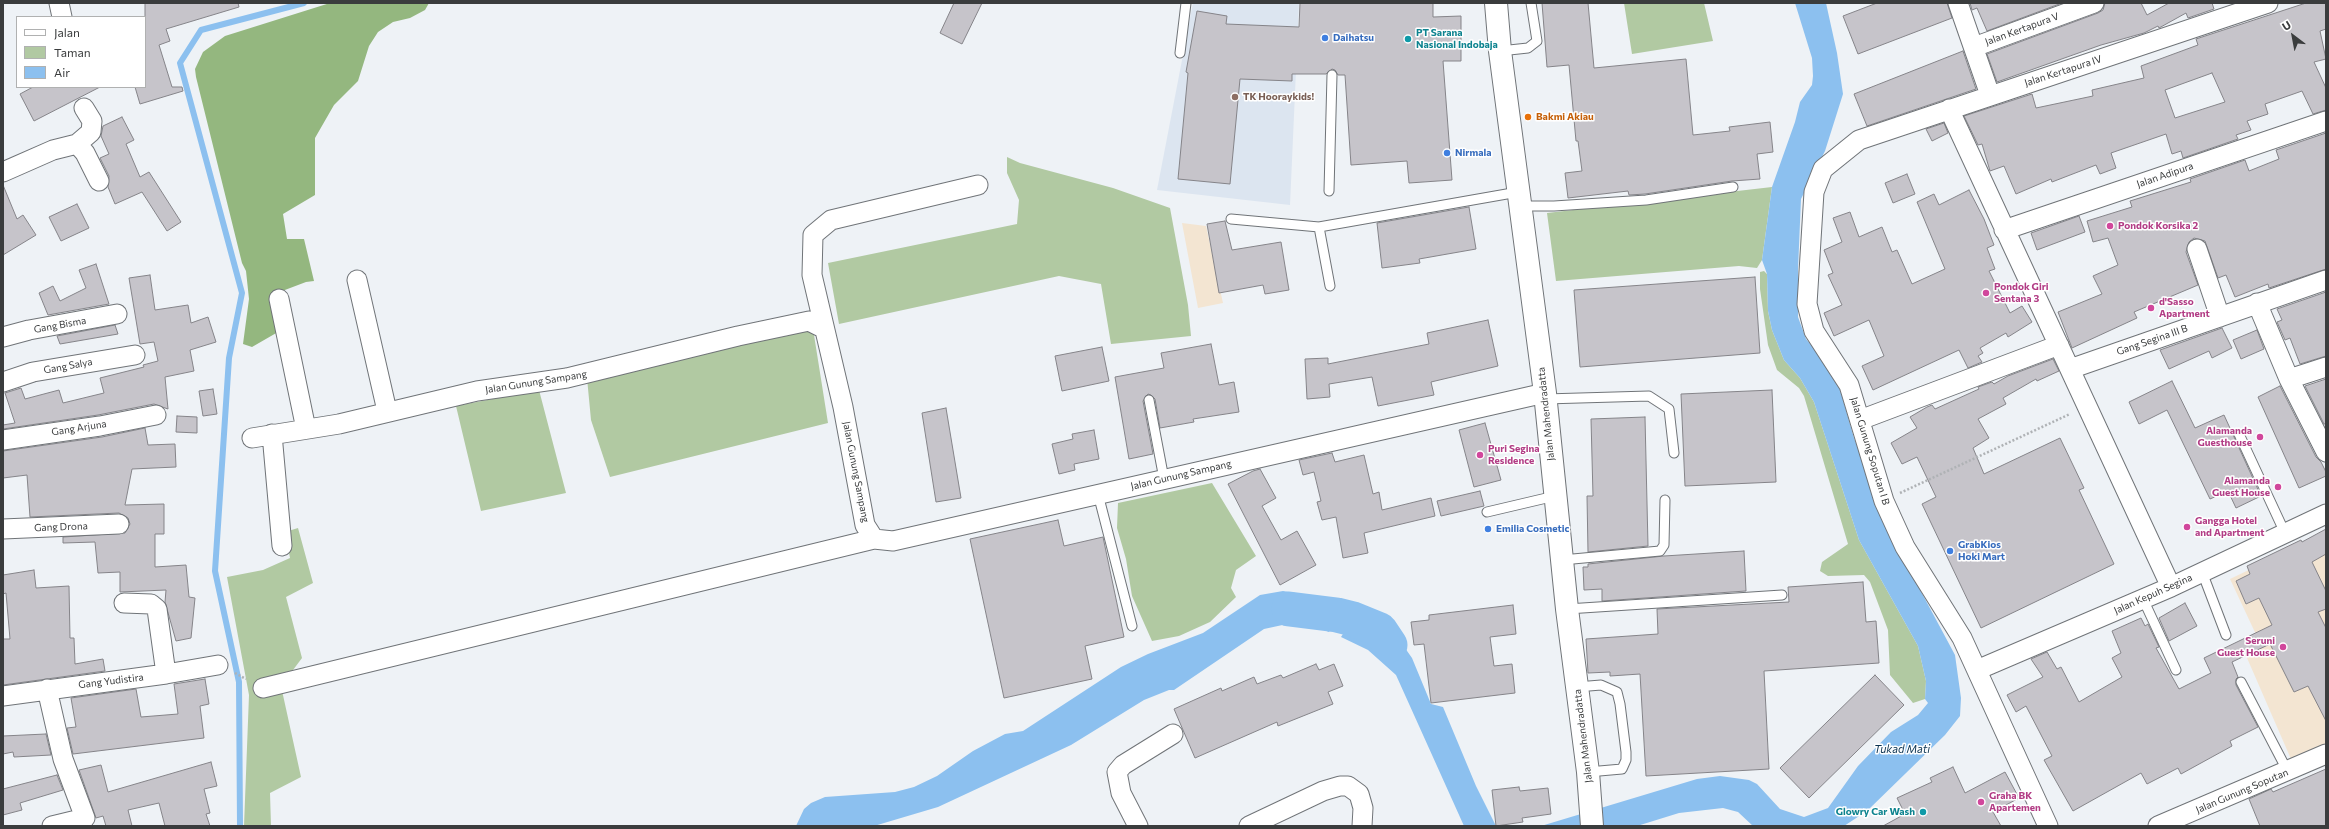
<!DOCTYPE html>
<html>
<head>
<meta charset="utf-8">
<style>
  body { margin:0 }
  #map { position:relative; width:2329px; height:829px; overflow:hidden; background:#eef2f6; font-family:Commissioner,sans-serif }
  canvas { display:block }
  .frame { position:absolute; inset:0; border:4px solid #3a3c3d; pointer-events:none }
  .legend { position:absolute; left:16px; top:16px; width:130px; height:72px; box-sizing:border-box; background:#fff; border:1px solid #b0b1b1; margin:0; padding:5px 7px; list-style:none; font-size:12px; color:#3a3c3d }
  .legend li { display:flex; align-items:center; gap:8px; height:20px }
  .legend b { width:20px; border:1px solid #b0b1b1 }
  .north { position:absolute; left:2273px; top:16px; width:40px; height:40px; -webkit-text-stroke:3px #fff; paint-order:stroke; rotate:328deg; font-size:11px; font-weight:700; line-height:16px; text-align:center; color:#3a3c3d }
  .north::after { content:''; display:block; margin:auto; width:14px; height:18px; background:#3a3c3d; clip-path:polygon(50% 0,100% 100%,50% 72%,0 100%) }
</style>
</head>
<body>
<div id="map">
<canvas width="2329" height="829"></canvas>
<div class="frame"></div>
<ul class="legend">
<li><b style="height:5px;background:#fff"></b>Jalan</li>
<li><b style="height:11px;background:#b1c9a2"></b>Taman</li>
<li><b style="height:11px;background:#8cc0ef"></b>Air</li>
</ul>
<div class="north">U</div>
</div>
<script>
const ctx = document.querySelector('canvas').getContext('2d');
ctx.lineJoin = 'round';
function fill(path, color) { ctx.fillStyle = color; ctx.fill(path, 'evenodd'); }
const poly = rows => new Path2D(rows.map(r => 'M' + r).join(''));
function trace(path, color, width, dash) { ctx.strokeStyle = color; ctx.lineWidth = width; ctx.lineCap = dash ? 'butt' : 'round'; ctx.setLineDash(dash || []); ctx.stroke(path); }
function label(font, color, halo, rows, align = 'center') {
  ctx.font = font + ' Commissioner,sans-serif'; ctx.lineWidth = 3; ctx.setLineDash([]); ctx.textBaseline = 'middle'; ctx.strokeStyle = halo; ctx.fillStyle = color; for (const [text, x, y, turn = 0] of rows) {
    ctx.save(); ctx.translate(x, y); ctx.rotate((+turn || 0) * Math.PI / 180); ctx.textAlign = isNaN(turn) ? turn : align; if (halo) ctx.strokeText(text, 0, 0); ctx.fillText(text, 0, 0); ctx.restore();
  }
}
const commercial = poly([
  [1182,223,1206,226,1223,303,1198,308],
  [2326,533,2326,750,2294,766,2244,651,2260,643,2230,579]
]);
const built = poly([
  [1193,3,1299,3,1290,205,1157,190]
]);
const green = poly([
  [1624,3,1704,3,1713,41,1632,54],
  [1007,157,1020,163,1113,188,1170,208,1188,305,1191,336,1111,344,1101,284,1059,276,839,324,828,263,1017,224,1019,200,1007,173],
  [1772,187,1762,260,1757,268,1739,266,1556,281,1547,213],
  [1764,271,1767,274,1768,311,1772,330,1784,360,1800,378,1814,402,1859,540,1918,646,1926,681,1925,699,1913,703,1890,675,1888,630,1870,582,1864,575,1828,576,1820,571,1822,562,1848,544,1804,396,1799,388,1777,370,1768,345,1760,289,1760,272],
  [807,330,814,335,828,423,610,477,591,420,587,378],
  [539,390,566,493,481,511,456,406],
  [1212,483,1256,556,1236,570,1231,588,1236,597,1210,622,1179,636,1152,641,1132,596,1126,559,1117,528,1118,503],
  [298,528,313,583,286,597,302,658,281,686,301,777,270,793,271,826,244,826,249,695,227,577,263,570,290,558,285,532]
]);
const forest = poly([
  [330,3,429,3,425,10,410,18,393,22,378,32,369,46,358,81,334,105,315,138,315,195,283,214,287,239,304,239,314,281,306,282,269,296,278,332,252,347,243,344,249,299,246,271,242,263,196,77,195,69,203,52,225,36]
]);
const water = poly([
  [1795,3,1826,3,1837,53,1843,94,1825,151,1801,199,1798,269,1798,317,1806,339,1825,361,1839,386,1854,438,1880,505,1917,584,1955,655,1961,698,1960,716,1945,735,1867,811,1844,826,1753,826,1738,812,1723,808,1679,813,1637,826,1541,826,1697,779,1720,776,1749,780,1757,784,1780,809,1804,817,1828,808,1858,766,1891,732,1918,715,1928,703,1925,699,1926,681,1918,646,1859,540,1814,402,1800,378,1784,360,1772,330,1768,311,1767,274,1762,260,1772,187,1795,122,1800,102,1812,85,1813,76,1812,58],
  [1283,591,1346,601,1329,632,1301,621,1264,629,1174,690,1169,690,1144,700,1071,745,938,807,874,826,796,826,804,809,811,803,825,797,895,792,914,787,937,776,973,751,1005,734,1023,731,1121,667,1148,654,1203,633,1260,595],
  [1362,605,1386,621,1412,658,1431,704,1443,707,1476,786,1496,826,1464,826,1396,675,1368,650,1341,637]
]);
const stream = poly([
  [240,826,239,682,215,571,229,358,242,293,180,63,201,30,304,3]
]);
const river = poly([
  [1289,609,1337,615,1353,619,1380,630,1390,645]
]);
const building = poly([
  [145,3,238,3,239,7,166,29,170,41,159,45,172,87,182,87,183,91,140,104,135,87,145,87,145,3],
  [954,3,982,3,962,44,940,33,954,3],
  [1300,3,1433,3,1433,17,1461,16,1461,61,1443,61,1452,180,1409,183,1407,161,1351,165,1345,75,1338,75,1335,70,1332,69,1326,74,1292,74,1292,81,1240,79,1230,184,1178,179,1188,73,1186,72,1197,11,1227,16,1226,24,1299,27,1300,3],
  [1542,3,1588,3,1594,68,1686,59,1693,135,1730,131,1729,127,1770,122,1773,152,1757,154,1760,179,1732,181,1645,194,1629,195,1628,191,1568,198,1565,173,1582,171,1578,141,1576,141,1569,65,1547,67,1542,3],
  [1877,3,1947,3,1952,18,1858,54,1843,16,1877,3],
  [1970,3,2062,3,1987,31,1977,8,1972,10,1970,3],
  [2105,3,2141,3,2147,15,2169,3,2212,3,2214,9,2188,18,2186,13,2159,28,2158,26,2144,33,2101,45,1997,82,1987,54,2098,13,2103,10,2105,3],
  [2306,3,2326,3,2326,29,2320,31,2326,59,2314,62,2326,88,2326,110,2313,114,2302,91,2265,104,2268,114,2247,121,2251,130,2236,135,2238,139,2183,158,2181,151,2172,154,2166,134,2111,153,2116,168,2100,174,2096,165,2052,182,2051,179,2016,194,2004,166,1990,171,1982,144,1978,145,1964,116,2032,94,2036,108,2093,96,2092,90,2144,78,2141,66,2198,45,2196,39,2306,3],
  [2212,73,2225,102,2175,118,2165,90,2212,73],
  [1963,51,1976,89,1867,126,1854,94,1963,51],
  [33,87,100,87,34,121,20,94,33,87],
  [122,117,134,140,126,144,140,177,149,172,181,222,167,231,142,192,115,204,108,187,109,176,100,158,109,154,101,136,103,126,122,117],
  [1944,123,1948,133,1932,141,1926,129,1944,123],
  [2326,133,2326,269,2269,288,2268,284,2235,297,2226,275,2218,278,2205,241,2194,238,2189,242,2186,252,2198,285,2134,312,2137,318,2072,348,2058,312,2102,294,2093,276,2118,265,2108,238,2093,242,2087,221,2132,207,2130,201,2191,182,2190,179,2245,160,2249,171,2279,159,2276,150,2326,133],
  [1907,174,1915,194,1893,203,1885,183,1907,174],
  [3,185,17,219,23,215,36,235,3,255,3,185],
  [1969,190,1984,219,1994,245,1987,248,1995,269,1989,271,2010,313,2022,306,2032,322,2008,337,2006,333,1980,348,1983,353,1978,356,1982,362,1968,368,1959,350,1873,390,1862,366,1884,356,1869,320,1834,336,1824,313,1842,305,1828,275,1833,273,1824,250,1842,242,1833,218,1850,212,1859,237,1882,227,1892,252,1897,250,1912,284,1945,269,1917,202,1934,194,1939,205,1969,190],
  [77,204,89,228,61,241,49,217,77,204],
  [1469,207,1476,249,1419,259,1420,263,1382,268,1377,223,1469,207],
  [2079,216,2085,232,2037,250,2031,233,2079,216],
  [1225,221,1232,250,1281,242,1289,290,1265,294,1263,285,1219,293,1207,224,1225,221],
  [96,264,109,304,48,315,39,293,53,286,60,301,86,288,79,270,96,264],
  [150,275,155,310,188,305,191,323,208,317,216,342,190,350,194,371,165,377,168,409,154,404,98,415,3,429,3,425,15,423,5,393,21,388,25,399,59,390,63,403,104,393,100,378,144,367,143,365,158,361,154,342,140,344,129,278,150,275],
  [1755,277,1760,353,1580,367,1574,290,1755,277],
  [2326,292,2326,356,2300,364,2290,338,2285,340,2277,322,2282,320,2277,309,2326,292],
  [1488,320,1498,366,1431,382,1434,395,1378,406,1372,377,1329,384,1330,397,1307,399,1305,359,1328,358,1328,364,1429,344,1427,333,1488,320],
  [115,325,118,334,60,344,57,336,115,325],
  [2222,328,2232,348,2212,358,2209,351,2169,369,2160,350,2222,328],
  [2257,330,2264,349,2241,359,2233,340,2257,330],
  [1211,344,1219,385,1234,382,1239,412,1193,419,1194,422,1160,428,1155,399,1151,395,1148,394,1143,401,1153,454,1129,459,1115,377,1164,368,1161,353,1211,344],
  [1102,347,1109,381,1062,391,1055,356,1102,347],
  [2053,359,2059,371,2037,381,2036,379,2003,398,2006,404,1978,419,1989,438,1973,448,1984,474,2060,438,2084,488,2079,490,2114,564,1981,628,1922,504,1936,497,1917,457,1902,464,1891,443,1917,428,1910,417,1927,407,1932,405,1935,409,1979,389,1978,387,1992,382,1994,384,2008,376,2053,359],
  [2326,379,2326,424,2324,424,2305,386,2326,379],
  [2172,381,2195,428,2224,415,2261,496,2236,508,2228,491,2210,499,2167,410,2139,424,2129,402,2172,381],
  [2280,386,2316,457,2321,462,2326,472,2326,476,2299,488,2258,397,2280,386],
  [213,389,217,414,203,416,199,391,213,389],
  [1772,390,1776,482,1685,486,1681,394,1772,390],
  [946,408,961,498,936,502,922,413,946,408],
  [177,416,197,417,197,433,176,432,177,416],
  [1645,417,1648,546,1588,552,1587,496,1593,496,1591,419,1645,417],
  [1485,423,1501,480,1474,487,1459,430,1485,423],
  [145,428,148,445,175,444,176,467,132,469,125,505,164,504,164,534,155,534,155,567,186,565,189,597,195,598,191,638,176,641,165,602,166,590,120,592,120,572,98,573,95,542,63,543,63,537,125,533,130,524,128,518,119,513,30,517,27,475,3,478,3,451,102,437,145,428],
  [1094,430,1099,459,1074,464,1075,470,1059,474,1052,444,1073,439,1072,434,1094,430],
  [1332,453,1335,462,1364,455,1373,494,1379,492,1382,510,1431,498,1435,516,1364,533,1368,553,1343,558,1336,517,1322,520,1317,502,1321,501,1314,472,1303,475,1299,460,1332,453],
  [1260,469,1276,498,1262,506,1281,540,1297,531,1316,565,1280,585,1228,484,1253,471,1260,469],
  [1480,491,1484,506,1441,516,1437,501,1480,491],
  [1058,520,1064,546,1103,537,1124,637,1085,646,1092,679,1004,698,970,539,1058,520],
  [2326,529,2326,554,2312,562,2326,591,2326,609,2318,612,2326,628,2326,721,2308,686,2294,692,2270,644,2232,662,2238,677,2236,679,2236,685,2258,727,2230,741,2232,746,2181,774,2178,768,2147,784,2141,773,2073,811,2044,760,2052,756,2026,706,2016,712,2007,695,2043,677,2031,659,2047,652,2057,669,2061,667,2079,702,2122,677,2112,658,2121,653,2112,631,2141,618,2145,626,2148,624,2159,647,2156,648,2179,689,2211,673,2204,658,2272,625,2259,598,2246,604,2236,581,2250,574,2247,566,2301,540,2302,542,2326,529],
  [1744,551,1746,591,1602,601,1602,589,1584,590,1583,567,1588,567,1588,564,1664,556,1744,551],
  [34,570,36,588,69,586,70,638,74,638,75,664,103,659,105,671,3,685,3,639,10,639,6,593,3,594,3,575,34,570],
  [1863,582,1866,622,1876,621,1879,663,1764,671,1769,769,1646,776,1640,674,1610,676,1610,672,1588,673,1586,639,1658,634,1657,609,1789,602,1788,587,1863,582],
  [2185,603,2197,626,2169,641,2159,618,2185,603],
  [1513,605,1516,634,1490,637,1494,666,1512,664,1515,693,1431,703,1424,644,1414,645,1411,622,1429,620,1429,615,1513,605],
  [1316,664,1319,670,1334,664,1343,686,1328,692,1333,704,1278,726,1277,722,1195,758,1174,709,1221,688,1222,691,1254,677,1257,684,1281,675,1283,678,1316,664],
  [1875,675,1904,705,1809,798,1780,768,1875,675],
  [205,679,209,704,200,706,204,738,73,754,67,728,76,727,71,698,136,689,141,717,178,714,174,684,205,679],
  [46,734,51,755,14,757,13,752,3,754,3,736,46,734],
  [211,762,217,786,204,789,210,813,206,814,210,826,165,826,159,803,128,810,132,826,106,826,103,816,96,818,79,770,101,765,108,792,211,762],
  [1953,767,1965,793,2005,772,2019,798,1993,812,2001,826,1883,826,1905,814,1897,798,1932,782,1930,778,1953,767],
  [2326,769,2326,826,2260,826,2249,799,2271,789,2273,792,2326,769],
  [57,775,63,790,20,803,22,810,3,815,3,789,57,775],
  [1519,787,1520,791,1548,788,1551,814,1522,818,1523,822,1496,826,1492,790,1519,787]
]);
const path = poly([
  [1900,493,2070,414],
  [235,673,246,679]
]);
const service = poly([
  [1500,51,1528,48,1537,41,1531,3],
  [1180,53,1186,3],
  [1329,191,1332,75],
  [1520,206,1554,206,1646,200,1733,187],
  [1231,219,1319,227,1518,192],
  [1319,227,1330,286],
  [1545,399,1649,396,1669,409,1674,453],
  [1149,400,1164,479],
  [2239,434,2285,533],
  [1098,494,1132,626],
  [1487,512,1555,496],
  [1562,560,1660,551,1664,545,1665,500],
  [2202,572,2226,635],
  [2143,599,2176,670],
  [1567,609,1782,595],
  [2241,682,2288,772],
  [1577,687,1601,685,1617,692,1620,704,1626,752,1626,760,1622,769,1588,772]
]);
const minor = poly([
  [59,3,62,17],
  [1958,3,1990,95],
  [1974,47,2094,3],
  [1949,109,2171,587],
  [77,144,91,132,92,121,84,108],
  [3,172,53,150,77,144,85,153,99,181],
  [978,185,831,220,813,235,812,275,843,407,865,525,874,539,893,541,1545,393],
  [2004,230,2326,121],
  [2197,249,2220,317],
  [357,280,387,411],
  [279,299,306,429],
  [2257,303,2289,379,2326,452],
  [3,337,29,330,117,314],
  [2070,369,2326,280],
  [2289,379,2326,367],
  [3,382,33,372,135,355],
  [1860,420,2059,345],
  [272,434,282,546],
  [252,438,339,424,477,391,567,378,738,336,809,321,823,328],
  [3,440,100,426,156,415],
  [3,529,119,524],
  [124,603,151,604,157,609,166,674],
  [1977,670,2171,587,2326,514],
  [263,688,874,539],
  [47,689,63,759,85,818,52,826],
  [3,696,166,674,218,665],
  [1138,826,1121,793,1117,772,1123,765,1173,734],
  [1249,826,1323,791,1340,786,1348,786,1359,794,1363,808,1362,826],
  [2048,826,1962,638,1905,547,1884,501,1849,385,1814,331,1807,304,1814,192,1823,169,1859,140,2268,3],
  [2158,826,2326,754]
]);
const secondary = poly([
  [1496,3,1500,51,1545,393,1567,609,1588,772,1592,826]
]);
const markers = [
  [1325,38,4,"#3f7fe0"],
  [1408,39,4,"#0f9aa8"],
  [1235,97,4,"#8d6e63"],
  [1528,117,4,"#e8710a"],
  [1447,153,4,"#3f7fe0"],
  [2110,226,4,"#d1479c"],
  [1986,293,4,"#d1479c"],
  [2151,308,4,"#d1479c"],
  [2260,437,4,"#d1479c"],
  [1480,455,4,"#d1479c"],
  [2278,487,4,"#d1479c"],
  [2187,527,4,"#d1479c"],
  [1488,529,4,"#3f7fe0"],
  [1950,551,4,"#3f7fe0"],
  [2283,647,4,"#d1479c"],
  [1981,802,4,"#d1479c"],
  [1923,812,4,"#0f9aa8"]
];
const streetNames = [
  ["Jalan Kertapura V",2022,29,-20],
  ["Jalan Kertapura IV",2063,71,-18],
  ["Jalan Adipura",2165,175,-19],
  ["Gang Bisma",60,325,-10],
  ["Gang Segina III B",2152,340,-19],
  ["Gang Salya",68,366,-10],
  ["Jalan Gunung Sampang",536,382,-9],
  ["Jalan Mahendradatta",1546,414,-96],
  ["Gang Arjuna",79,428,-9],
  ["Jalan Gunung Soputan I B",1870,451,73],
  ["Jalan Gunung Sampang",856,472,79],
  ["Jalan Gunung Sampang",1181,475,-13],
  ["Gang Drona",61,527,-2],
  ["Jalan Kepuh Segina",2153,594,-24],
  ["Gang Yudistira",111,681,-7],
  ["Jalan Mahendradatta",1583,736,-97],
  ["Jalan Gunung Soputan",2242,791,-23]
];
const cultureNames = [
  ["PT Sarana",1416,33],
  ["Nasional Indobaja",1416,45],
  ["Glowry Car Wash",1915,812,"right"]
];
const shopNames = [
  ["Daihatsu",1333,38],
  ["Nirmala",1455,153],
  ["Emilia Cosmetic",1496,529],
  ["GrabKios",1958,545],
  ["Hoki Mart",1958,557]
];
const educationNames = [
  ["TK Hooraykids!",1243,97]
];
const foodNames = [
  ["Bakmi Akiau",1536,117]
];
const hotelNames = [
  ["Pondok Korsika 2",2118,226],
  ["Pondok Giri",1994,287],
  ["Sentana 3",1994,299],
  ["d'Sasso",2159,302],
  ["Apartment",2159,314],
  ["Alamanda",2252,431,"right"],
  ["Guesthouse",2252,443,"right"],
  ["Puri Segina",1488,449],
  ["Residence",1488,461],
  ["Alamanda",2270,481,"right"],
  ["Guest House",2270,493,"right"],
  ["Gangga Hotel",2195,521],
  ["and Apartment",2195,533],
  ["Seruni",2275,641,"right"],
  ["Guest House",2275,653,"right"],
  ["Graha BK",1989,796],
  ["Apartemen",1989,808]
];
const waterNames = [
  ["Tukad Mati",1902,749]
];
fill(commercial, '#f3e5d2');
fill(built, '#dce5f0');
fill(green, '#b1c9a2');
fill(forest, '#94b77f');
fill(water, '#8cc0ef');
trace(stream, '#8cc0ef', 6);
trace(river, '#8cc0ef', 35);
fill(building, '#c6c4ca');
trace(building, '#858489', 1);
trace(service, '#707478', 11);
trace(minor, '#707478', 21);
trace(secondary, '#707478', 24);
trace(path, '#afb2b5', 2.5, [2, 2]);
trace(service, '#fff', 9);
trace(minor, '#fff', 19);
trace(secondary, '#fff', 22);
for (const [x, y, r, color] of markers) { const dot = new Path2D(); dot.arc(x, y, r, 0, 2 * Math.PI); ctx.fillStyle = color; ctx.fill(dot); trace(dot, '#fff', 1.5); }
label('10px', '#3a3c3d', '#fff', streetNames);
label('bold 10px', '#0d838f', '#fff', cultureNames, 'left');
label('bold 10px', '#366cbe', '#fff', shopNames, 'left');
label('bold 10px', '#785e54', '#fff', educationNames, 'left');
label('bold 10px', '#c56008', '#fff', foodNames, 'left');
label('bold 10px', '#b23c85', '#fff', hotelNames, 'left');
label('italic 11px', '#09314f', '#fff', waterNames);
</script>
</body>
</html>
